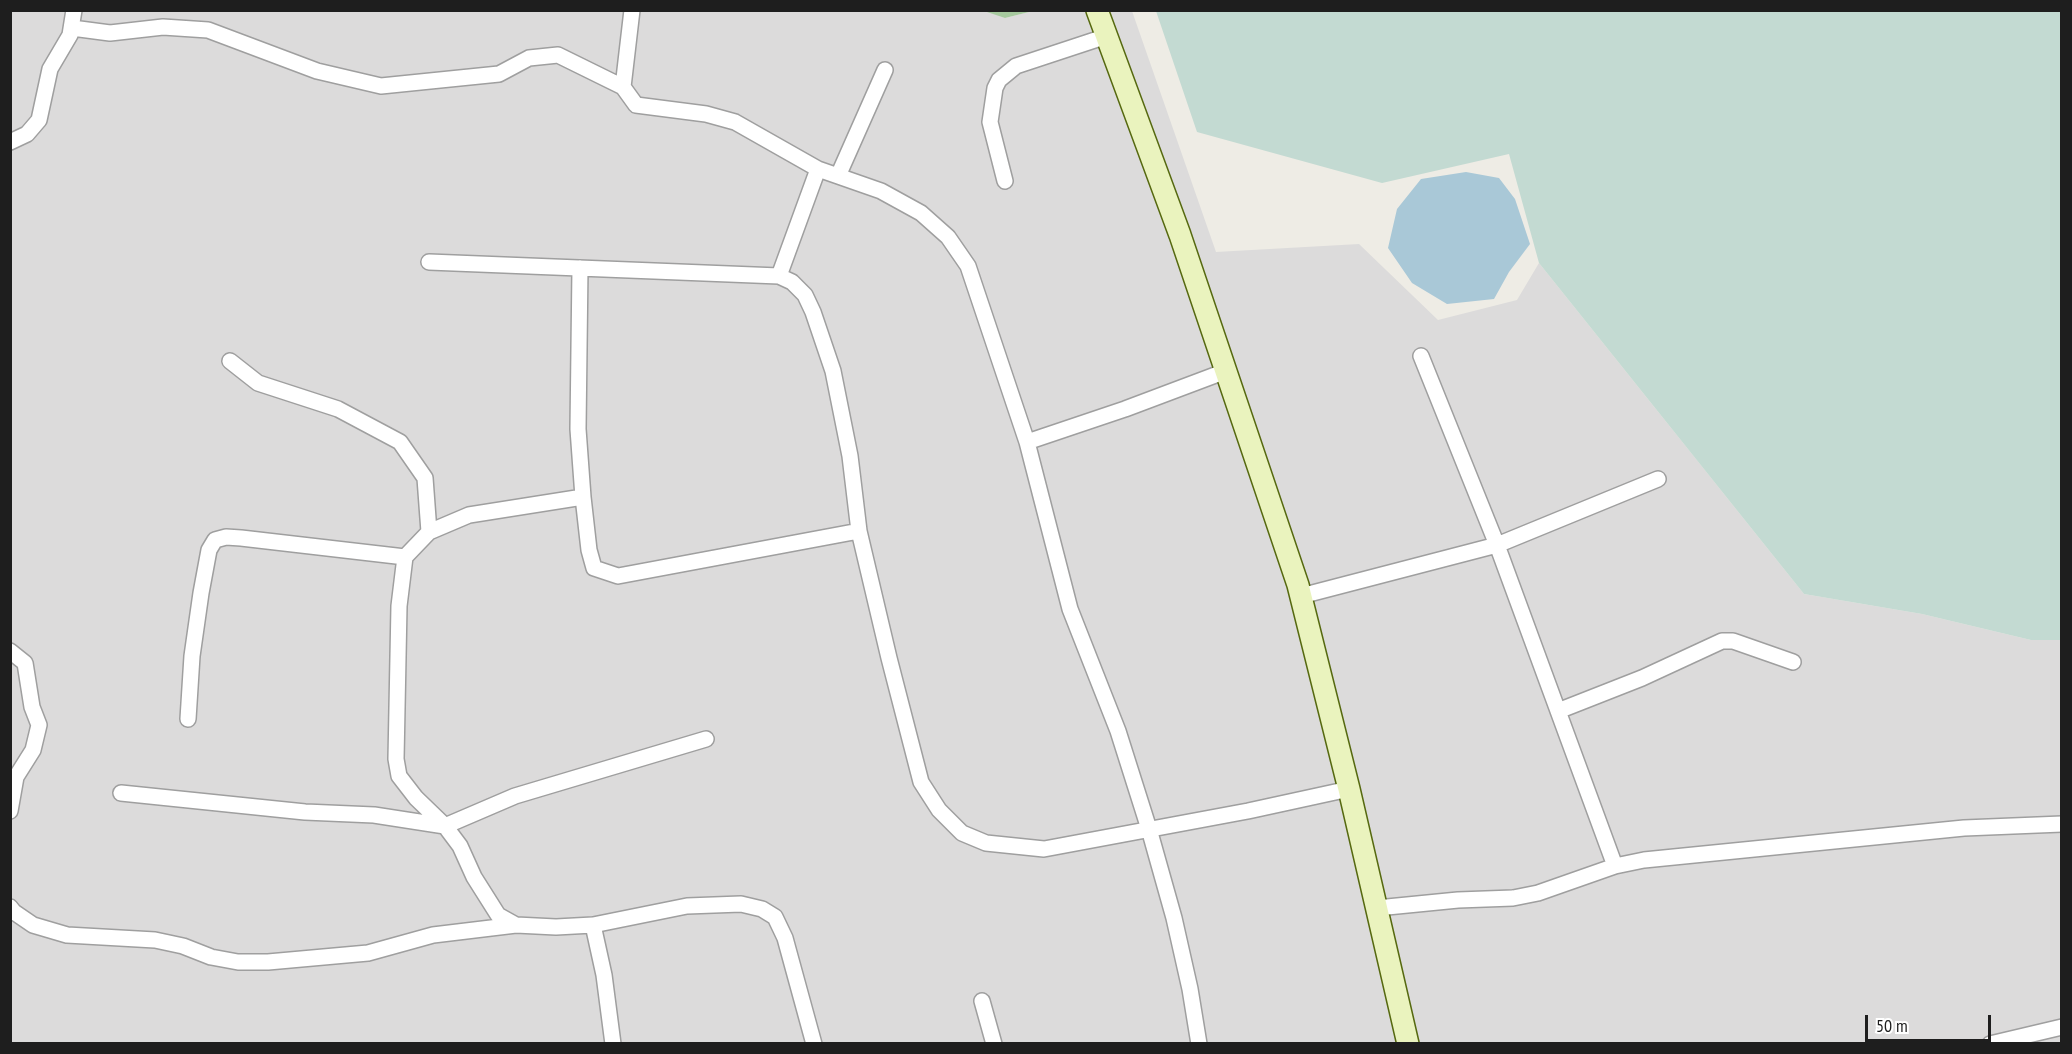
<!DOCTYPE html>
<html>
<head>
<meta charset="utf-8">
<style>
  body { margin:0 }
  #map { position:relative; width:2072px; height:1054px; overflow:hidden; background:#eeece5; font-family:"PT Sans Narrow",sans-serif }
  canvas { display:block }
  .frame { position:absolute; inset:0; border:12px solid #1e1e1e; pointer-events:none }
  .scale { position:absolute; left:1865px; top:1015px; width:126px; height:27px; box-sizing:border-box; border:3px solid #1e1e1e; border-top:0; padding-left:8px; font-size:18px; line-height:21px; white-space:nowrap; color:#1e1e1e; -webkit-text-stroke:4px #fff; paint-order:stroke }
</style>
</head>
<body>
<div id="map">
<canvas width="2072" height="1054"></canvas>
<div class="frame"></div>
<div class="scale">50 m</div>
</div>
<script>
const ctx = document.querySelector('canvas').getContext('2d');
ctx.lineJoin = 'round';
function fill(path, color) { ctx.fillStyle = color; ctx.fill(path, 'evenodd'); }
const poly = rows => new Path2D(rows.map(r => 'M' + r).join(''));
function trace(path, color, width, dash) { ctx.strokeStyle = color; ctx.lineWidth = width; ctx.lineCap = dash ? 'butt' : 'round'; ctx.setLineDash(dash || []); ctx.stroke(path); }
const residential = poly([
  [984,10,1005,18,1033,11,1132,11,1216,252,1359,244,1438,320,1517,300,1539,263,1804,594,1922,614,2031,640,2061,640,2061,1043,11,1043,10,11]
]);
const forest = poly([
  [984,11,1033,11,1005,18]
]);
const wetland = poly([
  [1156,11,2060,11,2061,640,2031,640,1922,614,1804,594,1539,263,1509,154,1382,183,1197,132]
]);
const water = poly([
  [1466,172,1499,178,1515,199,1530,244,1509,272,1494,299,1447,304,1412,283,1388,248,1397,209,1421,179]
]);
const street = poly([
  [632,10,623,87,636,105,706,114,735,122,818,169,881,191,921,213,948,237,968,266,1027,442,1070,609,1118,731,1149,829,1174,918,1190,989,1199,1044],
  [72,28,110,33,163,27,208,30,317,71,381,86,499,74,529,58,558,55,623,87],
  [10,142,27,134,39,120,50,69,70,35,74,10],
  [838,176,885,70],
  [1005,181,990,122,995,88,999,80,1016,66,1107,36],
  [429,262,779,276,792,282,805,295,813,312,833,371,850,456,859,531,889,658,921,782,939,810,962,833,986,843,1044,849,1248,811,1349,789],
  [580,268,578,429,583,497,469,515,429,532,405,557,399,606,396,759,399,776,416,798,445,826,460,846,474,877,498,915,516,925,556,927,593,925,604,975,613,1044],
  [779,276,818,169],
  [1421,356,1497,545,1615,866],
  [230,361,258,383,338,409,400,442,425,478,429,532],
  [1027,442,1125,409,1226,371],
  [583,497,589,550,594,568,618,576,859,531],
  [1301,596,1497,545,1658,479],
  [10,651,25,663,32,707,39,725,33,750,16,777,10,811],
  [1558,711,1642,678,1722,641,1733,641,1793,662],
  [188,719,192,656,201,593,209,550,215,540,226,537,241,538,405,557],
  [121,793,305,812,374,815,445,826,515,796,706,739],
  [10,907,14,912,33,925,67,935,155,940,183,946,211,957,238,962,268,962,368,953,433,935,516,925],
  [1377,908,1458,900,1513,898,1538,893,1615,866,1644,860,1964,828,2062,824],
  [593,925,687,906,741,904,762,909,775,917,785,938,814,1044],
  [982,1001,994,1044],
  [1990,1044,2062,1027]
]);
const secondary = poly([
  [1097,10,1180,235,1298,585,1349,789,1408,1044]
]);
fill(residential, '#dcdbdb');
fill(forest, '#a6c99e');
fill(wetland, '#c3dad2');
fill(water, '#a9c8d7');
trace(street, '#9f9f9f', 18);
trace(secondary, '#566910', 24);
trace(street, '#fff', 15);
trace(secondary, '#eaf3be', 21);
</script>
</body>
</html>
